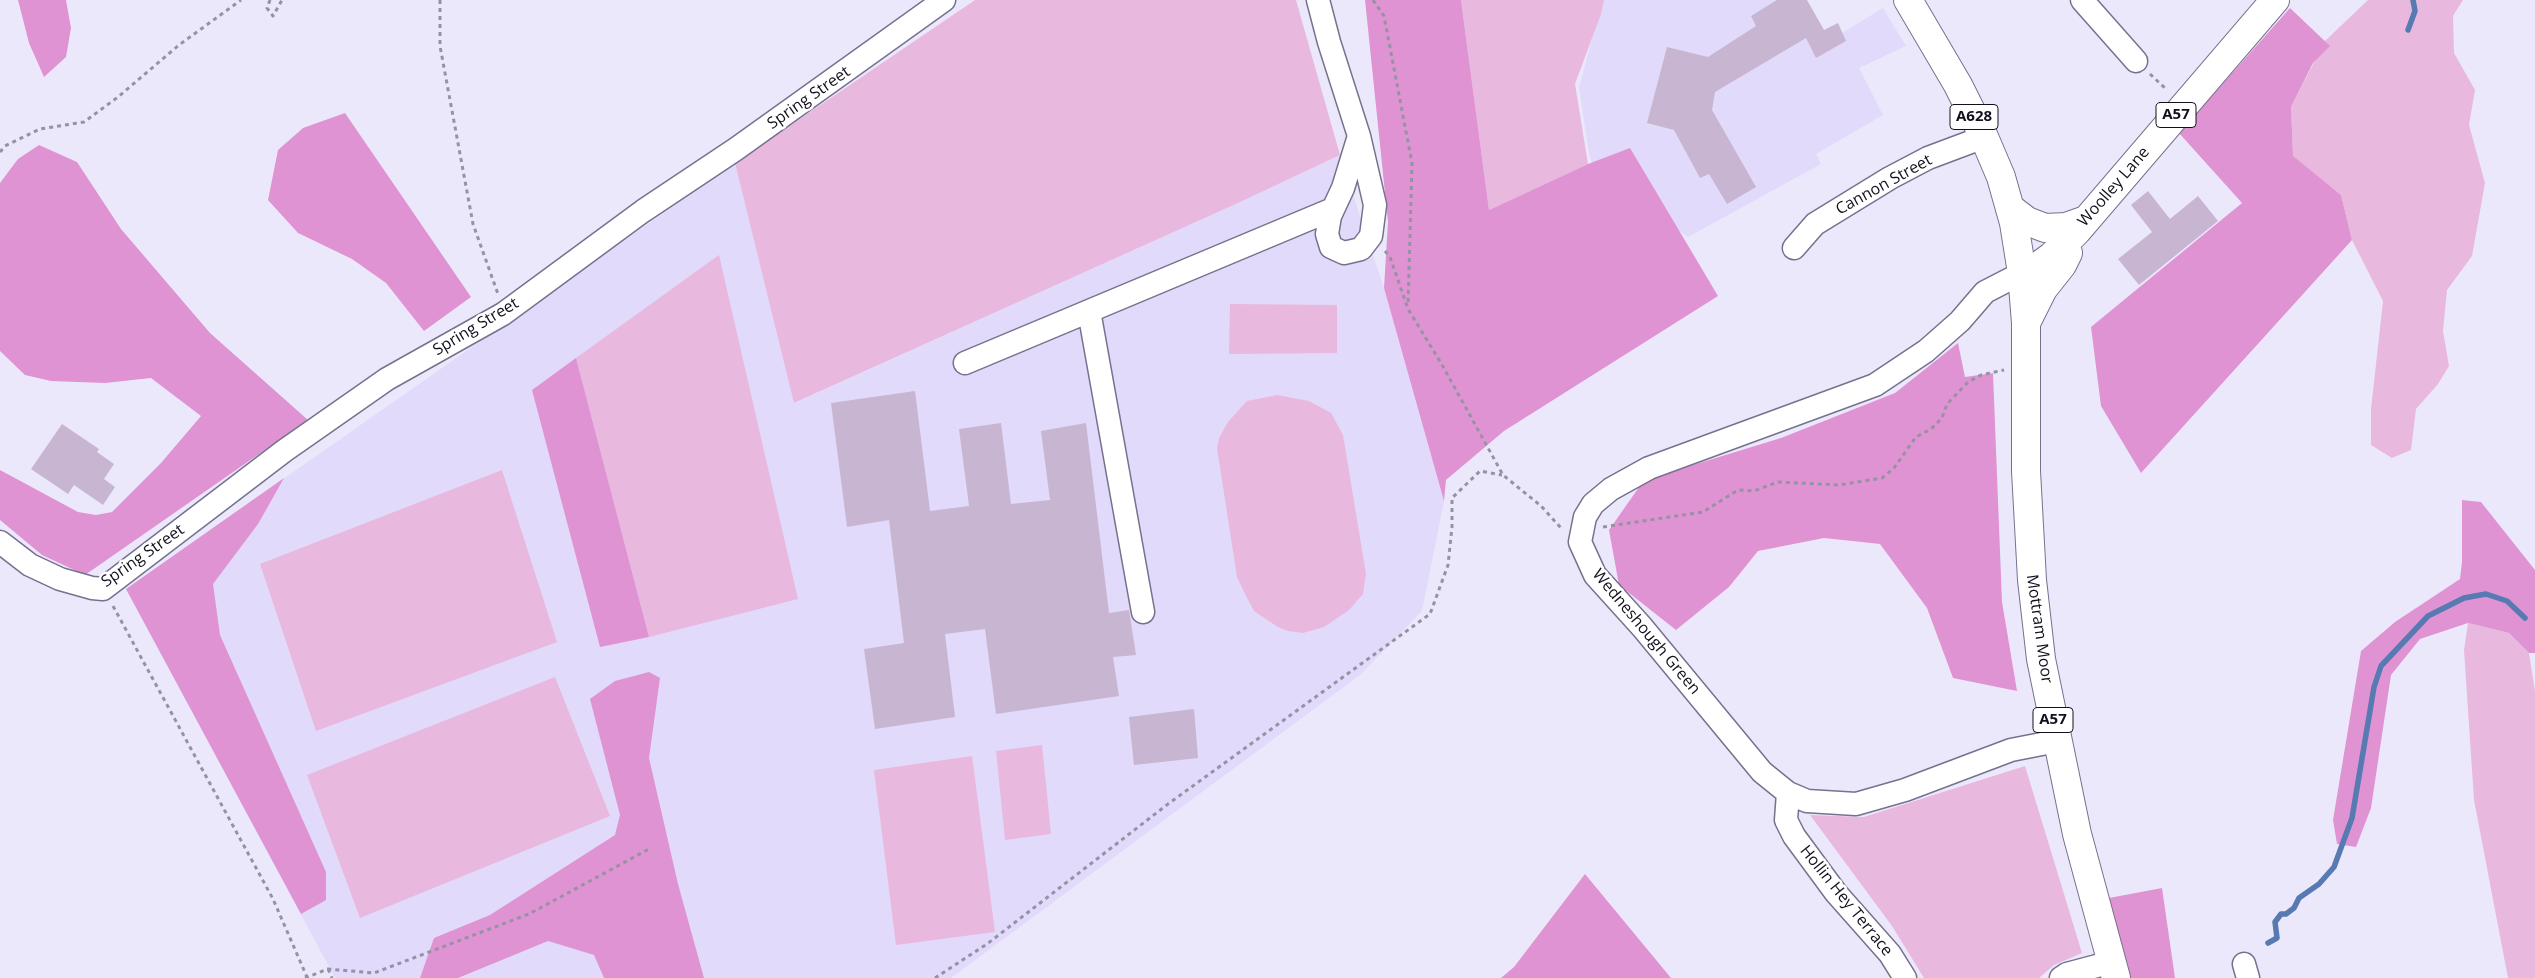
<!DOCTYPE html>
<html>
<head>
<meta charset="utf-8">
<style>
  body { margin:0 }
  canvas { display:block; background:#ece8fc }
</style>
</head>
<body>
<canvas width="2535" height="978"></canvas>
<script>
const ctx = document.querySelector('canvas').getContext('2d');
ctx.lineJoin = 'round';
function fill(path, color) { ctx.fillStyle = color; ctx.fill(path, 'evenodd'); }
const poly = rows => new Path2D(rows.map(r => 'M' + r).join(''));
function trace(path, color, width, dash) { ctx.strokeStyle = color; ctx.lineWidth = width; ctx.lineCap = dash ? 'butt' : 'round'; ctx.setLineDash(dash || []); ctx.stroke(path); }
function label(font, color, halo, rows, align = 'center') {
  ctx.font = font + ' "Open Sans",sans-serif'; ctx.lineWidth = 5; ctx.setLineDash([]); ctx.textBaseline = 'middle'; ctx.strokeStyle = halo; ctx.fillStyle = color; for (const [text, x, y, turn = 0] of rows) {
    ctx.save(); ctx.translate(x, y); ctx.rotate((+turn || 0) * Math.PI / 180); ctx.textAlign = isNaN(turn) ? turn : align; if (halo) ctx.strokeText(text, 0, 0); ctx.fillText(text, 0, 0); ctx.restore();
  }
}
const built = poly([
  [1602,0,1806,0,1824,30,1838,23,1842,33,1883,8,1906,46,1859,68,1883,115,1816,154,1821,164,1688,237,1593,166,1589,153,1579,88],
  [1340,155,1384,288,1444,501,1422,611,1360,675,951,978,335,978,126,589,735,163,795,403,1238,203]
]);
const green = poly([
  [975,0,1296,0,1340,155,1238,203,794,403,735,163],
  [1461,0,1604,0,1601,14,1575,84,1588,164,1489,210],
  [2368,0,2463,0,2453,16,2454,53,2475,90,2469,125,2485,183,2472,256,2447,290,2443,331,2449,366,2438,384,2416,409,2411,450,2392,458,2371,445,2371,409,2383,301,2352,240,2341,195,2293,157,2291,107,2325,41],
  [719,255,798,599,649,637,576,358],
  [1230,304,1337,305,1337,353,1229,354],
  [1277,395,1309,401,1331,413,1343,435,1366,574,1363,594,1349,610,1324,627,1303,633,1288,631,1278,627,1254,611,1246,596,1237,577,1217,448,1219,438,1228,422,1247,401],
  [502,470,557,642,316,731,260,564],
  [2468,623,2509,633,2529,653,2535,691,2535,978,2508,978,2474,800,2464,650],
  [555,677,610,816,360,918,307,775],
  [1042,745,1051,834,1005,840,996,751],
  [972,756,995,932,896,945,874,770],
  [2025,766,2082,953,2054,965,2039,978,1924,978,1892,926,1810,815,1864,817]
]);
const forest = poly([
  [18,0,66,0,71,28,66,57,44,77,29,43],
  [1365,0,1461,0,1489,210,1588,164,1630,148,1718,296,1504,431,1446,480,1444,501,1384,288,1388,222],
  [2290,8,2330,46,2313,63,2291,107,2293,156,2341,195,2352,240,2141,473,2101,406,2091,327,2242,203,2179,133],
  [345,113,471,297,424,331,386,283,352,259,298,233,268,200,278,150,303,128],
  [39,145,77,162,121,229,210,333,308,420,85,575,42,555,0,520,0,470,78,512,96,515,112,512,161,463,201,416,151,378,105,383,51,381,25,375,0,351,0,183,18,159],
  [1958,343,1965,377,1993,373,2002,602,2017,691,1953,678,1927,608,1880,544,1824,538,1758,551,1729,587,1676,630,1619,585,1609,530,1644,480,1781,438,1895,393],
  [576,358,649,637,600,647,532,390],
  [284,478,258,524,213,584,220,635,326,872,326,900,301,914,126,589],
  [2462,500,2481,502,2535,570,2535,653,2529,653,2509,633,2468,623,2420,639,2391,675,2371,808,2356,847,2337,844,2333,820,2361,651,2395,622,2460,579,2462,562],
  [649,672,660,678,649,758,678,884,704,978,604,978,594,955,548,941,458,978,420,978,434,938,490,915,615,835,620,815,590,699,615,681],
  [1585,874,1671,978,1501,978,1514,967],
  [2162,888,2175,978,2129,978,2109,898]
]);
const stream = poly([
  [2408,30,2415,11,2413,0],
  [2268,943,2277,938,2275,922,2281,914,2286,914,2294,908,2299,898,2319,884,2334,867,2352,818,2374,687,2381,666,2428,616,2464,598,2486,594,2507,601,2525,618]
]);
const building = poly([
  [1777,0,1807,0,1824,30,1838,23,1846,41,1816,58,1806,38,1715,92,1712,110,1756,187,1727,204,1709,174,1700,178,1674,130,1647,123,1667,47,1708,57,1756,26,1751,16],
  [2148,191,2170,219,2198,196,2218,221,2139,285,2118,259,2152,232,2131,205],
  [915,391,930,511,969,506,959,429,1001,423,1011,504,1050,500,1041,431,1086,423,1109,613,1129,610,1136,655,1113,657,1119,696,996,714,985,629,945,634,955,717,875,729,864,649,904,643,889,520,847,527,831,403],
  [62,424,99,449,97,452,114,464,104,479,115,487,103,505,74,485,68,494,31,469],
  [1194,709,1198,758,1134,765,1129,717]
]);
const path = poly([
  [270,0,267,8,273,16,282,0],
  [440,0,440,46,473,224,498,294],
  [1373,0,1384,16,1412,163,1408,306],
  [2150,74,2167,90],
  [0,152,5,146,40,129,84,122,118,97,179,45,241,0],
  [1385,251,1390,257,1408,309,1441,363,1503,475,1541,506,1561,528],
  [1603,527,1703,512,1738,490,1754,491,1778,482,1839,485,1882,478,1894,468,1916,437,1931,429,1942,418,1947,404,1968,382,1981,375,2004,370],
  [113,606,273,899,307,977],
  [328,969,332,978],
  [305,978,328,969,374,973,529,914,649,849],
  [935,978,987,944,1168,804,1430,614,1448,565,1452,527,1452,498,1480,471,1502,475]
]);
const minor = poly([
  [1318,0,1329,42,1359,136,1375,205,1371,236,1361,249,1344,253,1331,247,1327,234,1330,216,1343,188,1359,136],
  [2082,0,2136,61],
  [1794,248,1815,224,1890,178,1928,158,1984,137],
  [2022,273,1985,292,1960,321,1926,351,1875,385,1649,468,1611,489,1593,504,1585,517,1580,542,1595,575,1642,627,1762,772,1788,793,1807,801,1856,804,1905,790,2011,750,2057,741],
  [1089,311,1143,612],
  [965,363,1333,209],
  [0,542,30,565,60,579,92,588,103,589,284,451,387,379,503,314,643,211,736,149,944,0],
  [1788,793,1786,820,1794,836,1836,893,1890,954,1905,978],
  [2244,964,2248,978],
  [2061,978,2067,974,2112,962]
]);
const major = poly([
  [2010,208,2027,221,2045,228,2066,227,2086,220],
  [2022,273,2034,269,2052,256,2077,231,2275,0],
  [2026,323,2043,289,2062,265,2068,253]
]);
const highway = poly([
  [1908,0,1958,85,1984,137,2001,177,2014,223,2022,273,2026,323,2026,471,2032,580,2041,659,2077,834,2116,978]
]);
const shields = [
  [2176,115,40],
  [1974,117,48],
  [2053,720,40]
];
const shieldNames = [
  ["A57",2176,115],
  ["A628",1974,117],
  ["A57",2053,720]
];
const streetNames = [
  ["Spring Street",809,98,-35],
  ["Cannon Street",1884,185,-29],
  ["Woolley Lane",2114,187,-49],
  ["Spring Street",476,327,-31],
  ["Spring Street",143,556,-35],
  ["Mottram Moor",2039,629,82],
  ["Wedneshough Green",1646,632,50],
  ["Hollin Hey Terrace",1846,901,51]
];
fill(built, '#e1dafa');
fill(green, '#e9b8df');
fill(forest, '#e093d2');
trace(stream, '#567ab1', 5.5);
fill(building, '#c8b5d1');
trace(minor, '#77718e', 25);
trace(major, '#77718e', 30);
trace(highway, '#77718e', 30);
trace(path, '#9592a3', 3, [4, 4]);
trace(minor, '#fff', 22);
trace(major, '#fff', 28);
trace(highway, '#fff', 28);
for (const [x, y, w] of shields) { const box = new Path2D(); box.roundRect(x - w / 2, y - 12.5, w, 25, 4); ctx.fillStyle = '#fff'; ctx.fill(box); trace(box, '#12101b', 1); }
label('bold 15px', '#12101b', null, shieldNames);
label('16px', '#12101b', '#fff', streetNames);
</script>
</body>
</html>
